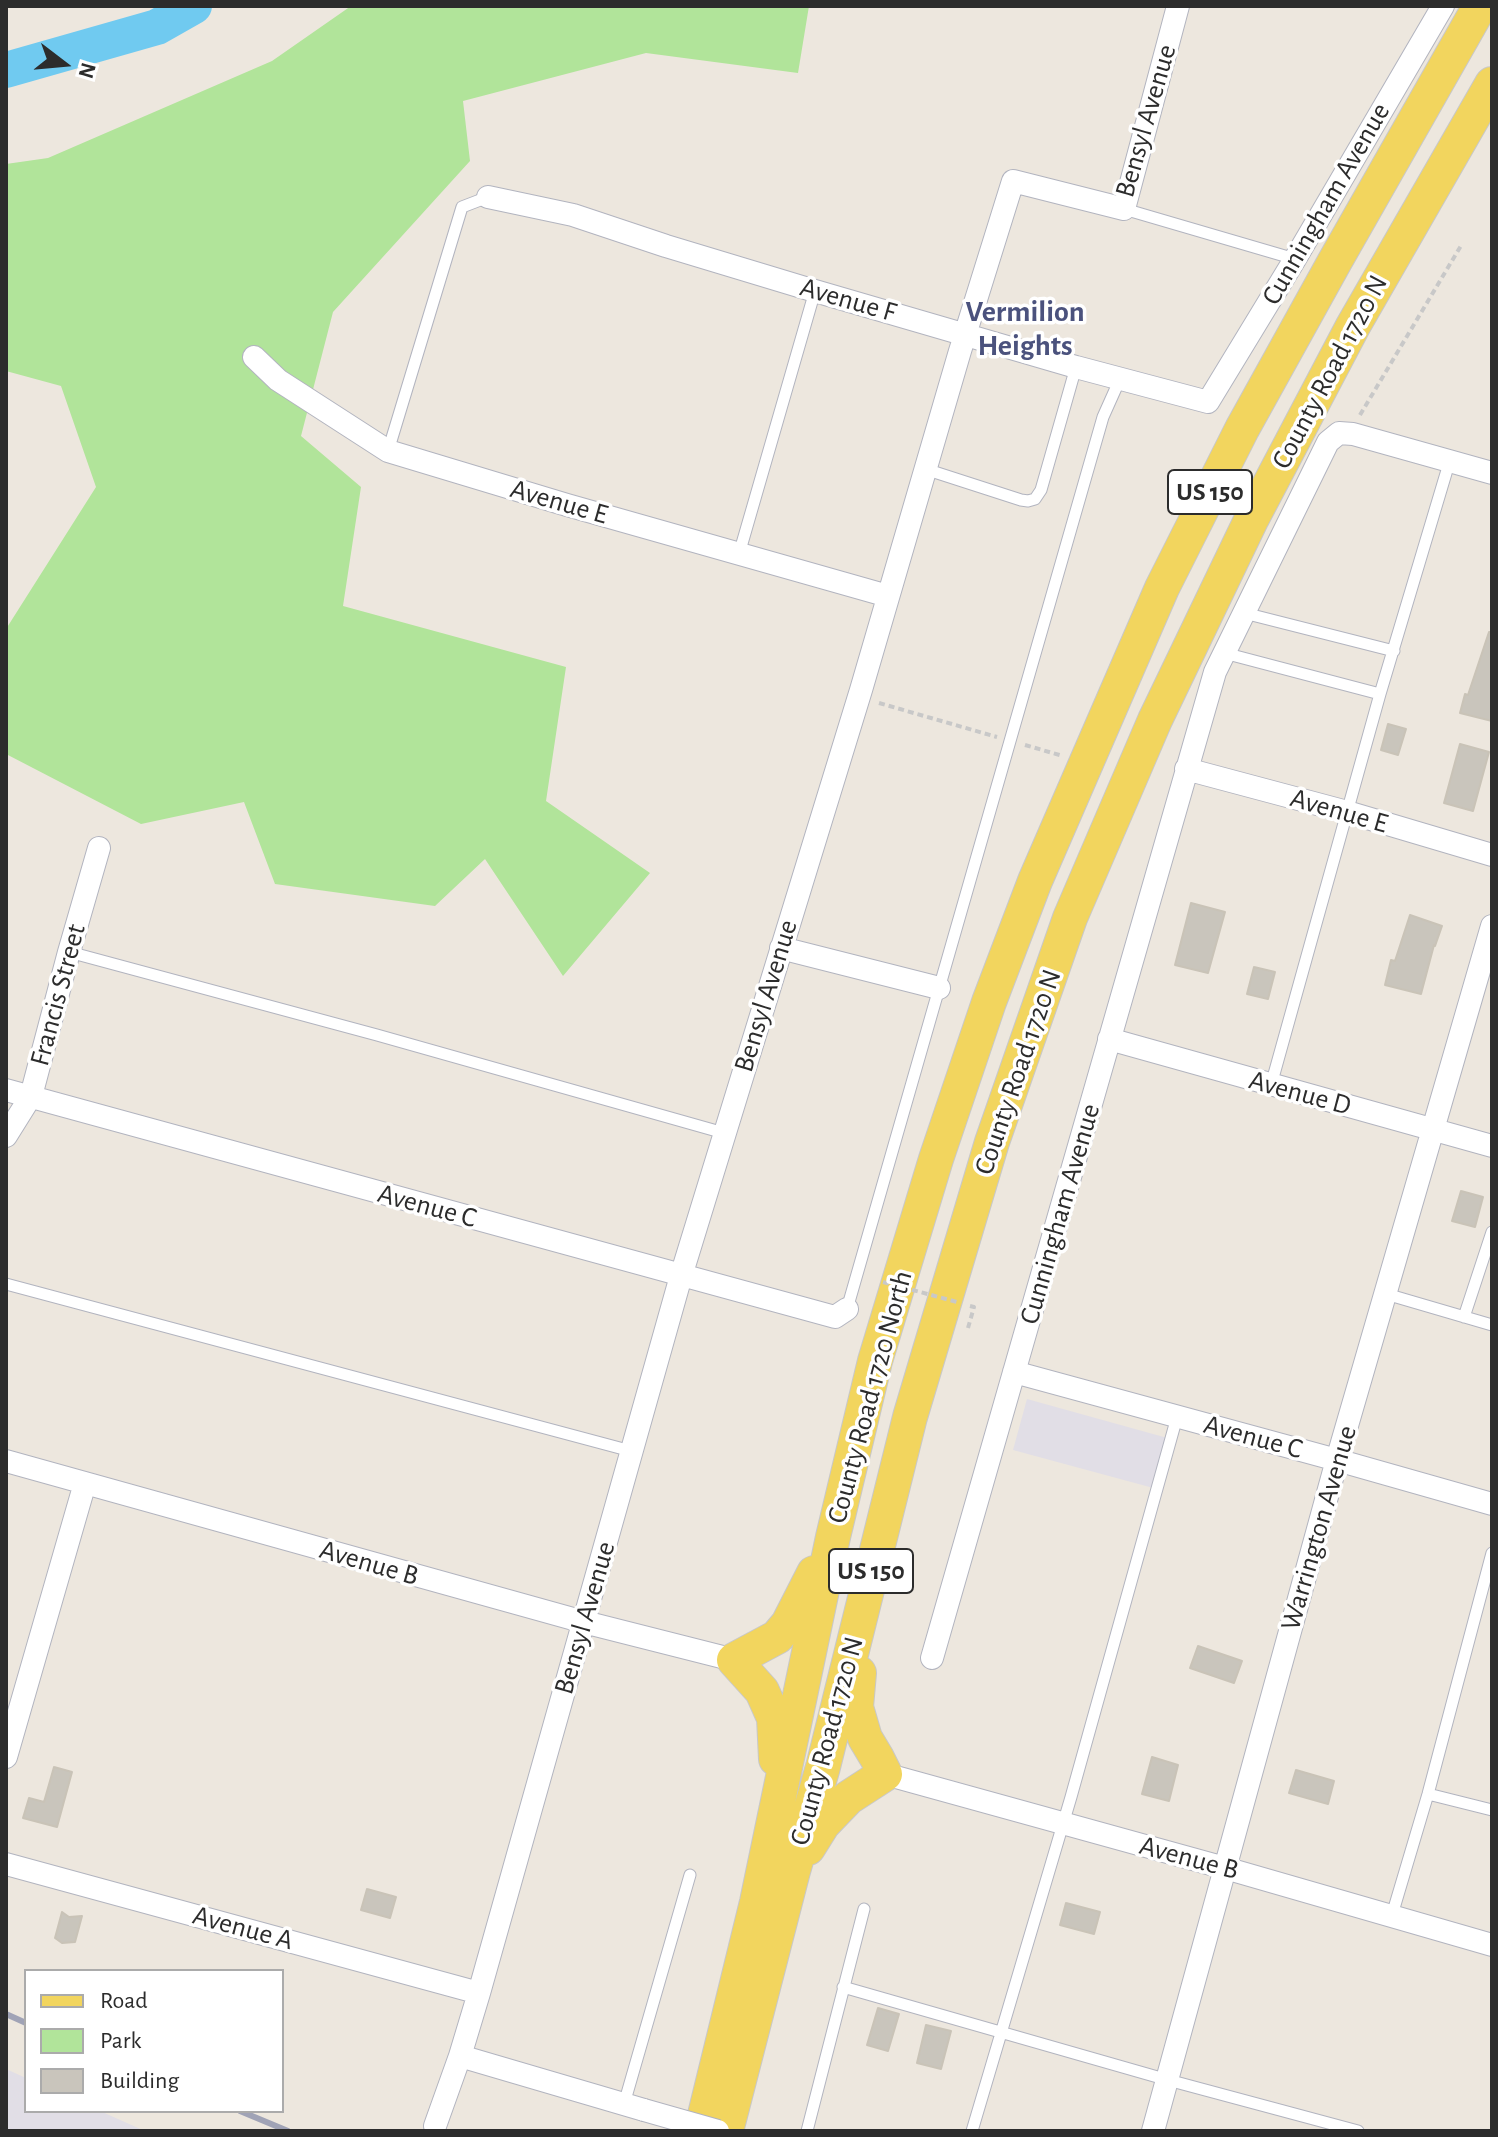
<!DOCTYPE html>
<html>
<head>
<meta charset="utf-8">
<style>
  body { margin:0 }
  #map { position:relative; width:1498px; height:2137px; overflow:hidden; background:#ede7de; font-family:"Alegreya Sans",sans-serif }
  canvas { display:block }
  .frame { position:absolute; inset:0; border:8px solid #2c2c2c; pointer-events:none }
  .legend { position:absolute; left:24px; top:1969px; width:260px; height:144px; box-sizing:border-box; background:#fff; border:2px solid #ababab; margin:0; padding:10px 14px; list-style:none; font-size:24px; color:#2c2c2c }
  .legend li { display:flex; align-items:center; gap:16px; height:40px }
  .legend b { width:40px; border:2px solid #ababab }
  .north { position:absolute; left:24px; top:24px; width:80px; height:80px; -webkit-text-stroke:6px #fff; paint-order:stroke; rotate:106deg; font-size:22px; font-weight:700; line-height:32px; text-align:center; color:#2c2c2c }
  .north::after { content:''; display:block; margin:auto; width:28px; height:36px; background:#2c2c2c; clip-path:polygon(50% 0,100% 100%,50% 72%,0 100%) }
</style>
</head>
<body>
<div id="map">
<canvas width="1498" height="2137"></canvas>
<div class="frame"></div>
<ul class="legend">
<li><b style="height:10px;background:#f2d55e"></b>Road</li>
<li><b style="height:22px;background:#b1e49a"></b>Park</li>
<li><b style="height:22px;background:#c9c5bc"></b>Building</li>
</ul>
<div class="north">N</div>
</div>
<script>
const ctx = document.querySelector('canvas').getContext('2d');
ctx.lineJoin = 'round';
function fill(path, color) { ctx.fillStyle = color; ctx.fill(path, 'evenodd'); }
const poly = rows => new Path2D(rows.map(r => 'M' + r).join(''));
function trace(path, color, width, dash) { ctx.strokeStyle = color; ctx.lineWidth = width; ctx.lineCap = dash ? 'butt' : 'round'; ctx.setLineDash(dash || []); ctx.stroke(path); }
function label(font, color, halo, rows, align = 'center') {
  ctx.font = font + ' "Alegreya Sans",sans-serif'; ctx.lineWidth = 7; ctx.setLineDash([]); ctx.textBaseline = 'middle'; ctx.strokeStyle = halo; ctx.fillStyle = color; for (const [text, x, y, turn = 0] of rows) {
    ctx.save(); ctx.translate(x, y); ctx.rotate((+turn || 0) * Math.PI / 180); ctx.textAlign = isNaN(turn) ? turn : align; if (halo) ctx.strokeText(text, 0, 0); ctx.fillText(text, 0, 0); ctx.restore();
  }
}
const industrial = poly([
  [1027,1399,1171,1439,1157,1489,1013,1450],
  [6,2069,26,2078,26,2111,100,2111,145,2131,6,2131]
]);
const green = poly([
  [351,6,809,6,798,73,646,53,463,101,470,161,333,312,301,436,361,487,343,606,566,667,546,801,650,873,563,976,485,859,435,906,275,884,244,802,141,824,6,754,6,629,96,487,61,386,6,371,6,164,48,158,272,61]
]);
const river = poly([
  [6,70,157,27,194,6]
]);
const building = poly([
  [1489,632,1492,632,1492,721,1460,713,1465,694,1468,695,1489,632],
  [1388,724,1406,729,1398,755,1381,750,1388,724],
  [1460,744,1489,752,1473,811,1444,803,1460,744],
  [1191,903,1225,912,1208,973,1175,965,1191,903],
  [1410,915,1442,926,1435,946,1434,945,1421,994,1385,985,1391,960,1395,961,1410,915],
  [1254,967,1275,972,1268,999,1247,994,1254,967],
  [1461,1191,1483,1197,1475,1227,1452,1221,1461,1191],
  [1198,1646,1242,1661,1234,1683,1190,1668,1198,1646],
  [1152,1757,1178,1765,1169,1801,1142,1794,1152,1757],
  [54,1767,72,1772,57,1827,23,1818,29,1798,44,1802,54,1767],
  [1296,1770,1334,1781,1328,1804,1289,1793,1296,1770],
  [367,1889,396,1897,390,1918,361,1910,367,1889],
  [1066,1903,1100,1912,1094,1934,1060,1925,1066,1903],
  [62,1912,69,1917,82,1916,75,1942,62,1943,55,1938,62,1912],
  [878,2008,899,2014,888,2051,867,2045,878,2008],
  [926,2025,951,2031,941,2069,917,2063,926,2025]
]);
const path = poly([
  [1360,415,1462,244],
  [879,703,997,737],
  [1025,745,1063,756],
  [968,1328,974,1307,970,1306]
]);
const lane = poly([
  [1124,209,1295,259],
  [388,451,462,207,488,197],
  [925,469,1021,500,1028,501,1035,499,1041,490,1076,367],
  [739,554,815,291],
  [1244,613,1394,651],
  [1224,653,1380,694],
  [69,952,377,1035,724,1133],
  [1271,1085,1380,694,1450,460],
  [6,1284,631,1451],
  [1386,1294,1492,1325],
  [847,1309,1103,417,1120,379],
  [1464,1317,1492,1232],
  [1428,1794,1492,1810],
  [1392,1915,1428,1794,1492,1553],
  [843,1987,1168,2080,1358,2131],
  [624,2104,690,1875],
  [807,2131,864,1909],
  [972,2131,1071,1797,1177,1417]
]);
const street = poly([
  [488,197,573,215,666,246,815,291,1076,367,1208,402,1295,259,1443,6],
  [254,357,278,380,388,451,567,505,888,596],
  [1186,769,1347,812,1492,855],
  [781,948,939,988],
  [1109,1039,1492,1146],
  [6,1090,835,1317,847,1309],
  [6,1136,31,1096,69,952,99,848],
  [1014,1372,1337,1460,1492,1504],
  [6,1461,584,1622,734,1660],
  [932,1658,1215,672,1328,442,1339,433,1353,434,1492,473],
  [6,1757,85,1483],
  [885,1774,1225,1868,1492,1945],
  [6,1864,479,1993],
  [460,2056,644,2110],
  [435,2126,460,2056,479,1993,681,1276,861,690,960,351,1013,181,1124,209,1178,6],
  [1153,2131,1337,1460,1492,926]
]);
const primary = poly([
  [776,1759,774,1718,762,1691,734,1660,777,1637,788,1624,814,1573],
  [808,1848,823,1824,848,1798,885,1774,877,1758,865,1738,856,1707,859,1673],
  [701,2131,757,1902,833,1537,875,1361,936,1159,989,1002,1035,881,1162,588,1242,429,1335,261,1480,6],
  [726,2131,793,1871,823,1767,910,1417,992,1142,1070,918,1155,720,1252,518,1353,326,1492,84]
]);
const rail = poly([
  [6,2014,26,2023],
  [240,2111,288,2131]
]);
const pathBridge = poly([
  [883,1282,957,1302]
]);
const streetBridge = poly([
  [644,2110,718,2131]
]);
const shields = [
  [1210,492,84],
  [871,1571,84]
];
const shieldNames = [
  ["US 150",1210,492],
  ["US 150",871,1571]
];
const streetNames = [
  ["Bensyl Avenue",1146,121,-74],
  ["Cunningham Avenue",1326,204,-60],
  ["Avenue F",848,300,16],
  ["County Road 1720 N",1330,372,-62],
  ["Avenue E",559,502,16],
  ["Avenue E",1339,811,16],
  ["Francis Street",58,995,-75],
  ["Bensyl Avenue",766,996,-73],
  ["County Road 1720 N",1018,1072,-71],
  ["Avenue D",1300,1093,15],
  ["Avenue C",427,1206,15],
  ["Cunningham Avenue",1060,1214,-74],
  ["County Road 1720 North",870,1397,-75],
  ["Avenue C",1253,1437,15],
  ["Warrington Avenue",1319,1528,-74],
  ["Avenue B",369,1563,16],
  ["Bensyl Avenue",585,1618,-74],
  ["County Road 1720 N",827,1741,-75],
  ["Avenue B",1189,1858,15],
  ["Avenue A",243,1928,15]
];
const neighbourhoodNames = [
  ["Vermilion",1025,312],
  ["Heights",1025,346]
];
fill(industrial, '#e1dee6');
fill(green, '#b1e49a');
trace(river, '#70caf0', 36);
fill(building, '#c9c5bc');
trace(building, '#c9c3b7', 2);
trace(lane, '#b2b4bf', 13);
trace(street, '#b2b4bf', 24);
trace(primary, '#c8c8c8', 36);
trace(path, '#c8c8c8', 4, [6, 4]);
trace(lane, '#fff', 11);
trace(street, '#fff', 22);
trace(primary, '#f2d55e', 34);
trace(rail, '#a0a3b6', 6);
trace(streetBridge, '#b2b4bf', 24, []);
trace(pathBridge, '#c8c8c8', 4, [6, 4]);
trace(streetBridge, '#fff', 22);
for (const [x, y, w] of shields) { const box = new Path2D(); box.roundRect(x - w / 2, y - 22, w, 44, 6); ctx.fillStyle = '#fff'; ctx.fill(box); trace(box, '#2c2c2c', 2); }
label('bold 26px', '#2c2c2c', null, shieldNames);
label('28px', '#2c2c2c', '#fff', streetNames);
label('bold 30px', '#4b527d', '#fff', neighbourhoodNames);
</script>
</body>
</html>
